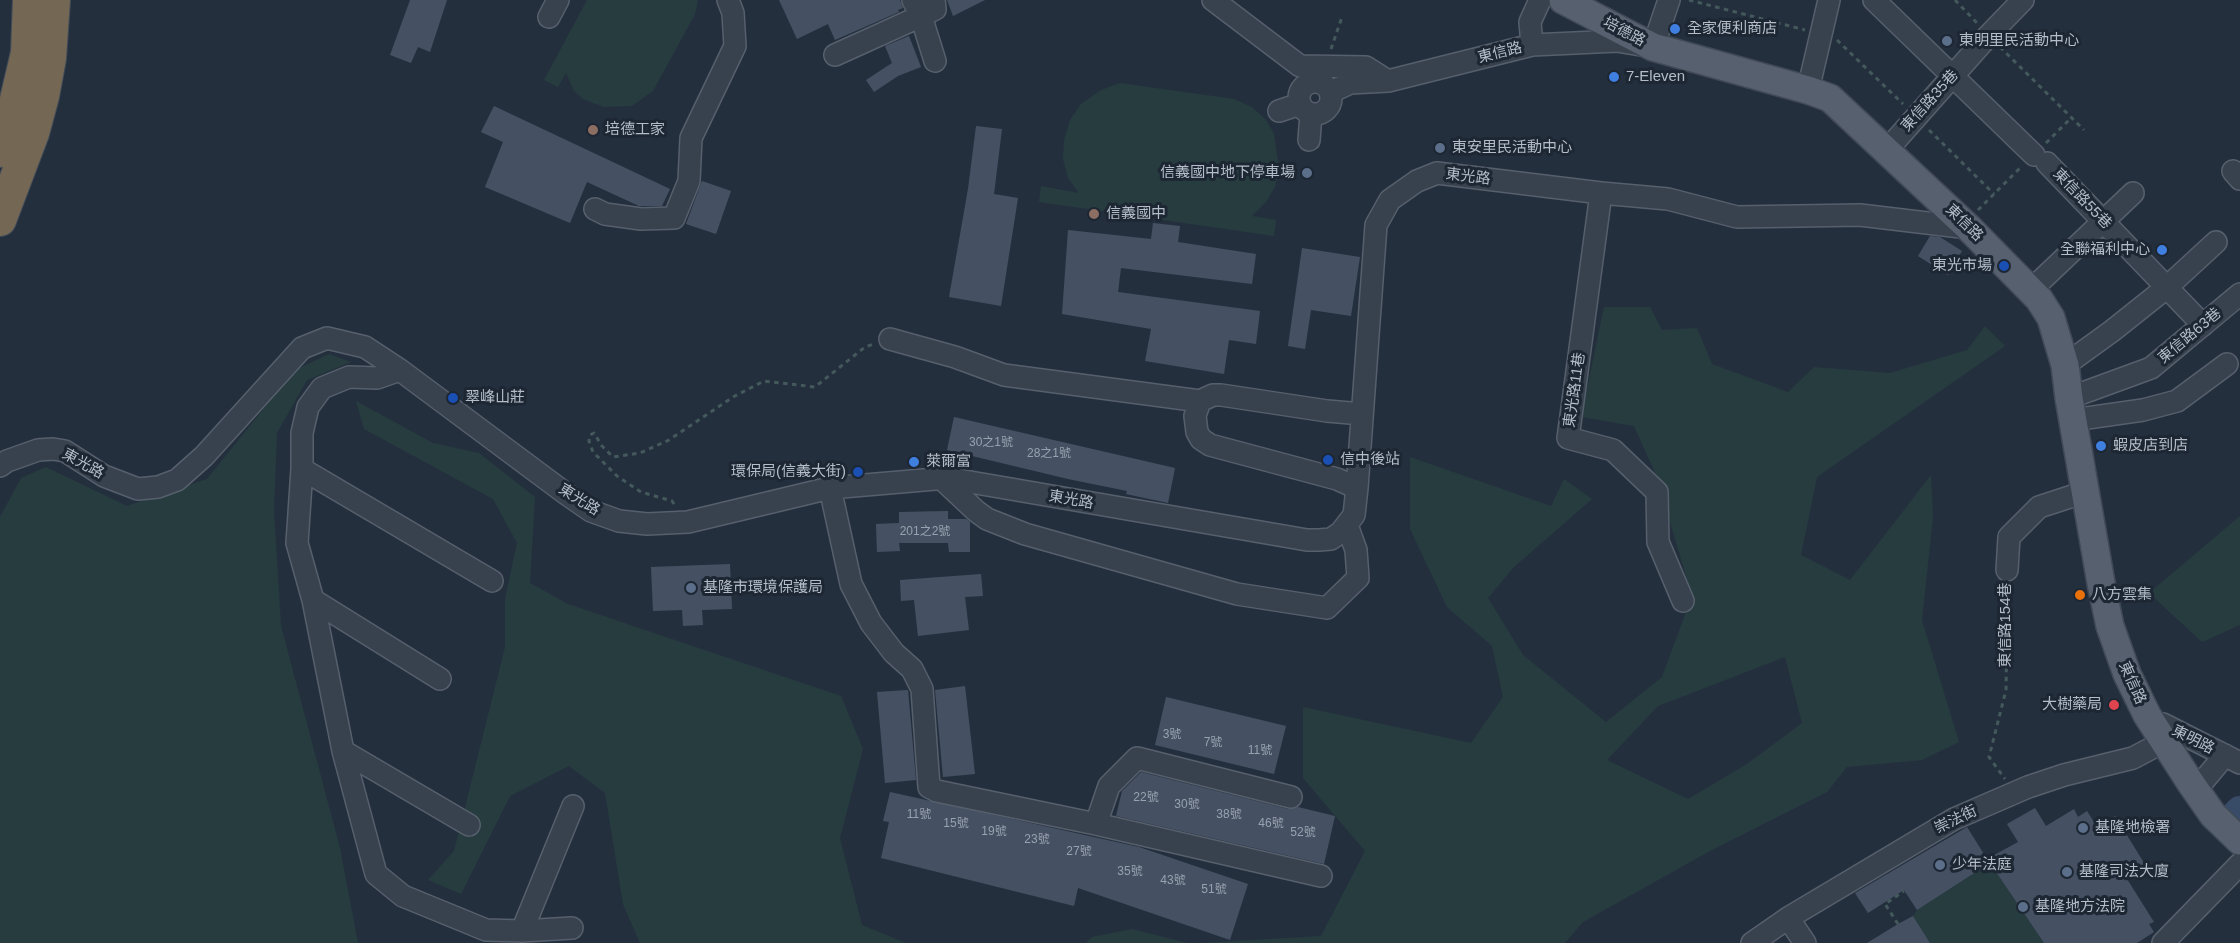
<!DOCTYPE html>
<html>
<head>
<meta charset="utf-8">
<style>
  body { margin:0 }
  canvas { display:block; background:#242f3e }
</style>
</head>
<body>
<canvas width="2240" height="943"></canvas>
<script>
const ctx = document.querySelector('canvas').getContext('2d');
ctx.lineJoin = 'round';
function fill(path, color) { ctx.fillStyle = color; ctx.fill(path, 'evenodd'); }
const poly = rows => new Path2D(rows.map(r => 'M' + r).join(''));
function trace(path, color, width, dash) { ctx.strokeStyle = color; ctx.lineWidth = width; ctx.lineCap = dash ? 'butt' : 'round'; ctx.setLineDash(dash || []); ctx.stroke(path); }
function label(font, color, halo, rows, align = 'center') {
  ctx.font = font + ' Helvetica,"Noto Sans TC",sans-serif'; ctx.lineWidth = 6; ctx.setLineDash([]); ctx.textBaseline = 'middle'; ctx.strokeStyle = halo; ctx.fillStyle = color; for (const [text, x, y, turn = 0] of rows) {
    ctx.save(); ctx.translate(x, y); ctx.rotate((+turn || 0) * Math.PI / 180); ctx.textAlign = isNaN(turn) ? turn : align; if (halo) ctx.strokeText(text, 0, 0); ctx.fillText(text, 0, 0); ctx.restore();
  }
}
const green = poly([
  [587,0,698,0,695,14,653,91,632,106,604,107,583,99,574,91,566,73,558,87,544,80],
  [1120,83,1234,99,1252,107,1266,120,1274,134,1279,169,1275,187,1266,202,1252,216,1276,220,1274,236,1039,202,1041,186,1079,193,1068,178,1063,159,1064,141,1070,120,1081,104,1101,90],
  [1604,307,1650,307,1662,330,1697,328,1712,364,1788,392,1814,367,1890,373,1967,350,1985,326,2005,346,1817,477,1801,555,1850,580,1931,475,1933,517,1922,620,1959,742,1922,760,1847,767,1827,792,1710,851,1583,922,1565,943,1201,943,1321,936,1365,851,1303,778,1303,707,1471,743,1503,697,1492,646,1447,607,1410,529,1410,457,1551,506,1564,479,1592,499,1514,567,1488,598,1523,655,1606,722,1662,677,1692,596,1656,475,1634,426,1581,417],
  [1785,657,1802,723,1747,764,1688,799,1607,760,1658,706],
  [329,354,351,362,307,380,277,433,274,510,281,626,340,848,358,943,0,943,0,517,21,478,46,467,127,506,207,479,295,370],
  [356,401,433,443,479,453,535,497,530,583,568,604,841,696,863,749,840,838,862,925,906,943,640,943,623,904,605,793,569,766,510,796,461,894,428,880,454,851,505,647,505,599,517,543,493,499,364,429],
  [2240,516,2240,625,2202,642,2149,593],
  [1990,863,2044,943,1930,943,1913,916,1917,910],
  [1132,929,1187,943,1086,943,1092,937]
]);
const river = poly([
  [2235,816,2240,811]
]);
const building = poly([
  [410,0,447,0,430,52,418,47,411,63,390,55],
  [779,0,900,0,903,8,898,10,899,12,835,40,828,24,797,39],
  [947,0,985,0,953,16],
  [909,36,921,67,898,76,874,92,866,80,892,63,885,46],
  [494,106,670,189,662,206,639,206,587,182,570,223,485,187,503,142,481,132],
  [976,126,1002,129,994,194,1018,198,1001,306,949,297,968,189],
  [702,181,731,191,716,234,686,224],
  [1153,223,1180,226,1178,242,1256,254,1252,284,1121,268,1118,292,1260,311,1256,344,1229,340,1224,374,1145,361,1151,329,1062,314,1068,230,1151,239],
  [1930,236,1940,237,1962,251,1948,275,1918,256],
  [1302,248,1360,257,1351,316,1311,310,1305,349,1288,346],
  [954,417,1175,468,1168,503,1126,494,1127,491,1068,479,947,450],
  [948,511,948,519,966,519,970,522,970,552,949,552,948,543,899,543,900,551,877,552,876,524,899,523,899,512],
  [730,564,732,609,702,610,703,625,683,626,682,610,653,611,651,567],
  [981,574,983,596,965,597,969,630,918,636,914,600,901,601,900,580],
  [965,686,975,774,943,777,935,690],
  [908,690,916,780,885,783,877,692],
  [1166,697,1286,726,1274,774,1155,745],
  [1141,772,1288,809,1298,807,1335,816,1324,864,1116,816,1122,791],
  [890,792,1139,847,1248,884,1230,940,1078,888,1074,906,881,858,889,822,883,821],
  [2035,808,2046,826,2074,809,2078,817,2087,811,2097,827,2115,816,2146,866,2127,879,2154,922,2149,924,2154,932,2137,943,2044,943,1990,863,1917,910,1904,890,1868,913,1855,893,1967,827,1987,859,2018,842,2007,824],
  [1913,916,1930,943,1867,943,1898,924]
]);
const path = poly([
  [1689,0,1805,30],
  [1955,0,1977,23],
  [1837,40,1903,104],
  [2000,47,2084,130],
  [1331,49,1342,17],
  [1929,130,1994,194],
  [2046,143,2071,118],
  [1978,210,2020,168],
  [674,504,672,501,641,492,617,476,593,452,589,441,590,435,594,433,602,446,613,457,640,453,669,440,733,397,764,381,815,387,865,347,874,344],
  [2004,587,2003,595,2007,629,2006,690,1989,757,2005,779],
  [1898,924,1885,904,1904,891]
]);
const minor = poly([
  [913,0,921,16,935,9,934,0],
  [1213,0,1300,66,1366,67,1388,81],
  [1874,0,2034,155],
  [549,17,558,0],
  [1532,45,1530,22,1540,0],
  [835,55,921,16,935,61],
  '1299 98a16 16 0 1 1 32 0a16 16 0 1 1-32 0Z',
  [1808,90,1829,0],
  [1331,92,1350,83,1388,81,1532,45,1617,41,1653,47,1669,0],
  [1279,111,1300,104],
  [1309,140,1311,114],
  [1887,150,1989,35,2023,0],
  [2047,163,2203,325],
  [2233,171,2240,179],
  [1601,193,1568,438,1613,450,1657,492,1658,542,1683,601],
  [595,209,605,214,641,219,674,218,689,181,691,138,735,46,733,13,728,0],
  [2031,290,2133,193],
  [890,339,955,357,1004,375,1200,401],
  [2065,365,2112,331,2166,288,2216,242],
  [400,370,377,378,349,377,322,388,308,407,302,433,302,469,297,543,313,600,343,751,376,874,403,896,486,930,522,931,572,928],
  [2069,398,2151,368,2240,294],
  [2073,420,2143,410,2177,401,2227,364],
  [0,466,7,461,38,450,53,449,65,451,104,476,138,489,158,487,177,480,204,456,302,348,327,338,365,347,400,370,565,493,591,511,619,521,647,524,688,522,830,488,947,478,1307,540,1319,540,1331,539,1341,532,1354,515,1357,488,1376,225,1390,200,1417,181,1437,173,1601,193,1668,199,1737,217,1860,215,1969,228],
  [302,469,492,581],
  [942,479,976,511,987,519,1025,534,1237,594,1327,608,1358,578,1356,550,1347,525],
  [830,488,851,584,871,623,894,653,912,669,922,689,929,787,937,791,1096,824,1321,876],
  [1357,488,1337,479,1210,445,1201,439,1197,432,1195,416,1200,401,1213,395,1221,395,1327,411,1362,414],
  [2007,570,2009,537,2039,507,2085,492],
  [313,600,440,679],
  [2163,724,2240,763],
  [343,751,469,825],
  [2195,791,2225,755],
  [1096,824,1109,786,1137,758,1291,797],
  [1788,918,1805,943],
  [522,931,573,806],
  [1752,943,1788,918,1954,819,2028,787,2064,775,2133,758,2163,742,2175,731],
  [2163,943,2240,864]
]);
const major = poly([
  [1563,0,1653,47,1808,90,1830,98,1969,228,2039,299,2051,318,2065,365,2069,398,2101,583,2110,626,2127,674,2147,715,2190,782,2213,815,2240,841]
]);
const highway = poly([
  [0,151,10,125,27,53,29,0],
  [0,220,33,133,43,96,50,58,54,0]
]);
const markers = [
  [1675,29,6,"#3f7fe0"],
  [1947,41,6,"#5c6f8a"],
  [1614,77,6,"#3f7fe0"],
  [593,130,6,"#8d6e63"],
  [1440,148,6,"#5c6f8a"],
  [1307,173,6,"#5c6f8a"],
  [1094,214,6,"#8d6e63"],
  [2162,250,6,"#3f7fe0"],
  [2004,266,6,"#1a4fb4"],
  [453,398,6,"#1a4fb4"],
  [2101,446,6,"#3f7fe0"],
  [1328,460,6,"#1a4fb4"],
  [914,462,6,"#3f7fe0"],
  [858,472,6,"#1a4fb4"],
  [691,588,6,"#5c6f8a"],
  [2080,595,6,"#e8710a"],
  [2114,705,6,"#e0444e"],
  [2083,828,6,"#5c6f8a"],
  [1940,865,6,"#5c6f8a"],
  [2067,872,6,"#5c6f8a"],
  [2023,907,6,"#5c6f8a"]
];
const numberNames = [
  ["30之1號",991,443],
  ["28之1號",1049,454],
  ["201之2號",925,532],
  ["3號",1172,735],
  ["7號",1213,743],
  ["11號",1260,751],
  ["22號",1146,798],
  ["30號",1187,805],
  ["11號",919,815],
  ["38號",1229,815],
  ["15號",956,824],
  ["46號",1271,824],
  ["19號",994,832],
  ["52號",1303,833],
  ["23號",1037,840],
  ["27號",1079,852],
  ["35號",1130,872],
  ["43號",1173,881],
  ["51號",1214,890]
];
const poiNames = [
  ["全家便利商店",1687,29],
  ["東明里民活動中心",1959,41],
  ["7-Eleven",1626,77],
  ["培德工家",605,130],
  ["東安里民活動中心",1452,148],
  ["信義國中地下停車場",1295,173,"right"],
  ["信義國中",1106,214],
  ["全聯福利中心",2150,250,"right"],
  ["東光市場",1992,266,"right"],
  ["翠峰山莊",465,398],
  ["蝦皮店到店",2113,446],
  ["信中後站",1340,460],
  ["萊爾富",926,462],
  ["環保局(信義大街)",846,472,"right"],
  ["基隆市環境保護局",703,588],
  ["八方雲集",2092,595],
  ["大樹藥局",2102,705,"right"],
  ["基隆地檢署",2095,828],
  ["少年法庭",1952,865],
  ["基隆司法大廈",2079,872],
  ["基隆地方法院",2035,907]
];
const streetNames = [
  ["培德路",1624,32,28],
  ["東信路",1500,53,-14],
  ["東信路35巷",1930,101,-48],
  ["東光路",1468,177,7],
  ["東信路55巷",2082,199,46],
  ["東信路",1964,223,44],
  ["東信路63巷",2190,336,-40],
  ["東光路11巷",1575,390,-82],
  ["東光路",83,464,29],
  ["東光路",579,500,32],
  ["東光路",1071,500,10],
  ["東信路154巷",2006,625,-90],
  ["東信路",2132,683,66],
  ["東明路",2193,740,27],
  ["崇法街",1956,820,-26]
];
fill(green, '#263c3f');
trace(river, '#394c67', 30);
fill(building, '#455162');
trace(minor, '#565f6c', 24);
trace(major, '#414a57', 30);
trace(highway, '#434c59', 34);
trace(path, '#44595c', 3, [4.5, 4.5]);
trace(minor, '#38414e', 21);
trace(major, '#56606e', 27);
trace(highway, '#746855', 32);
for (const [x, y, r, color] of markers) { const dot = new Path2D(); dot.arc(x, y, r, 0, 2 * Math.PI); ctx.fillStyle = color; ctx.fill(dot); trace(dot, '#1d2633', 2); }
label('12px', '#98a1af', null, numberNames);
label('15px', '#b4bcc9', '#1d2633', poiNames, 'left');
label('15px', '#b4bcc9', '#1d2633', streetNames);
</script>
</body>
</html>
